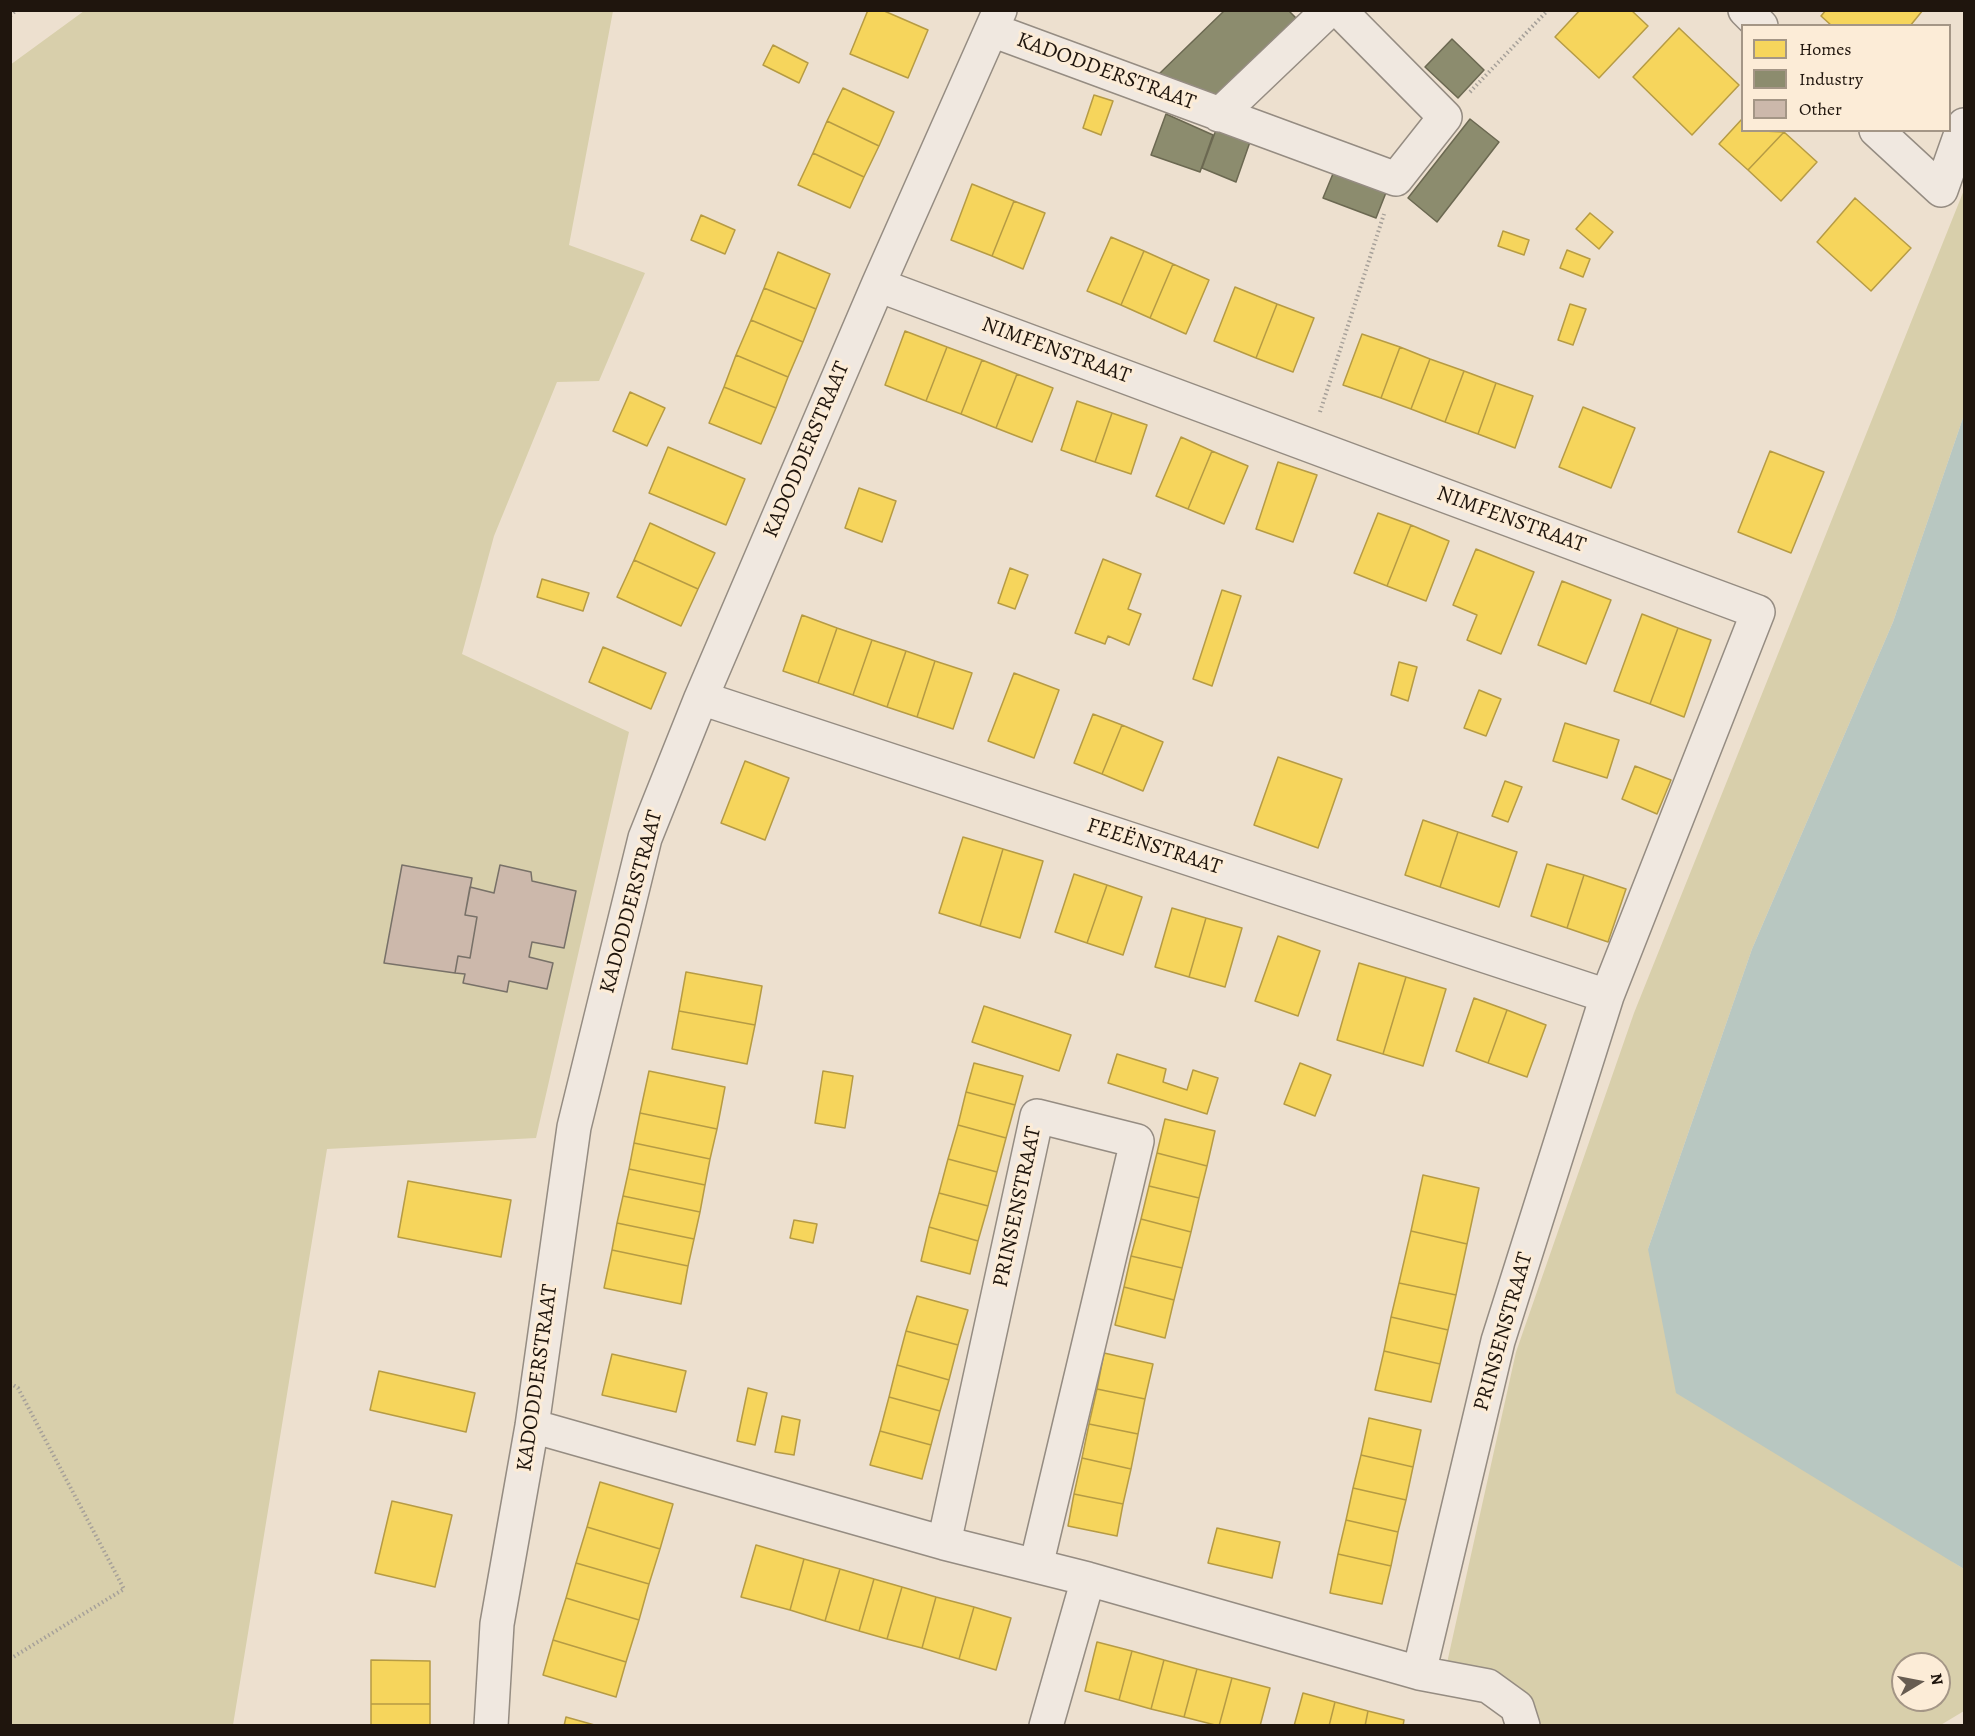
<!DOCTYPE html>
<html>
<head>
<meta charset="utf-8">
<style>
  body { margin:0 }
  #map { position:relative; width:1975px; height:1736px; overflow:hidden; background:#ede0cf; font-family:Alegreya,serif }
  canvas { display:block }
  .frame { position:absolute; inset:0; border:12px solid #1f150d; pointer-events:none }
  .legend { position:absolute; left:1741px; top:24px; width:210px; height:108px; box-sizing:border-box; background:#fcecd7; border:2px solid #a49686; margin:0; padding:8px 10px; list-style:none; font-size:18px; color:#1f150d }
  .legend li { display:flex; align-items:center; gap:12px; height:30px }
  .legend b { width:30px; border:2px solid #a49686 }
  .north { position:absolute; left:1891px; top:1652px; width:60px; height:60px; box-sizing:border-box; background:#fcecd7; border:2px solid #a49686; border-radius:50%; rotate:80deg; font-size:16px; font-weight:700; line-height:24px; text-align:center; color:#1f150d }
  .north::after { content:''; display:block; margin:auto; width:21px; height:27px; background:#675c51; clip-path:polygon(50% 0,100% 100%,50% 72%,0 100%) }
</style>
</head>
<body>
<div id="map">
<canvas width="1975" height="1736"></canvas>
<div class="frame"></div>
<ul class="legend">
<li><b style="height:16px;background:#f6d55c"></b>Homes</li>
<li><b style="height:16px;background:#8c8c6e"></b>Industry</li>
<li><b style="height:16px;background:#ccb8ab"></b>Other</li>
</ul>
<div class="north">N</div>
</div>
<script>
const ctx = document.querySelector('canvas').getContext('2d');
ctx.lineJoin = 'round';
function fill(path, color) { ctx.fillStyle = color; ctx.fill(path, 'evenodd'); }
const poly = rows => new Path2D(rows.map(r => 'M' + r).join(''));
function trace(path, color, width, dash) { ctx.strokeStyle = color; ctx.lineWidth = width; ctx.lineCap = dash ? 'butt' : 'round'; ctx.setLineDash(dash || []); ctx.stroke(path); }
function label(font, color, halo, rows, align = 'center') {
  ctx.font = font + ' Alegreya,serif'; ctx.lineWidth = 6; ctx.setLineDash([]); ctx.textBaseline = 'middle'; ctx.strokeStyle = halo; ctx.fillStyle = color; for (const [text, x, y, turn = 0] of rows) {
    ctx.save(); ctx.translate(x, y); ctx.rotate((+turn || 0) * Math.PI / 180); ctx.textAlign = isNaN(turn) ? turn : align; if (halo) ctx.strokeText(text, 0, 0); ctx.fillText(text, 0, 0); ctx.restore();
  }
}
const green = poly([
  [84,11,613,11,569,245,645,273,599,381,557,382,494,536,462,654,629,732,536,1138,327,1149,233,1725,11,1725,10,65],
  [1964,190,1964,415,1893,622,1752,949,1648,1249,1953,1562,1964,1569,1964,1711,1939,1726,1511,1725,1519,1689,1445,1672,1516,1352,1634,1013],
  [1903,1664,1939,1664,1939,1700,1903,1700]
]);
const water = poly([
  [1964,415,1964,1569,1676,1393,1648,1249,1752,949,1893,622]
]);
const homes = poly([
  [868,10,882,10,928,30,908,78,850,54,868,10],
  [1580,10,1631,10,1648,26,1599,78,1555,37,1580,10],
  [1826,10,1923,10,1910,26,1832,26,1821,16,1826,10],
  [1679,28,1739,85,1692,135,1633,77,1679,28],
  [773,45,808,63,799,83,763,65,773,45],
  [843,88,894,112,879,146,827,121,843,88],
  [1094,95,1113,101,1101,135,1083,128,1094,95],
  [1742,119,1742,130,1784,132,1748,170,1719,144,1742,119],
  [827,121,879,146,864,177,813,153,827,121],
  [1784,132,1817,162,1781,201,1748,170,1784,132],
  [813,153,864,177,850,208,798,185,813,153],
  [972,184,1014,201,992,256,951,240,972,184],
  [1855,198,1911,248,1871,291,1817,242,1855,198],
  [1014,201,1045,213,1023,269,992,256,1014,201],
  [1590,213,1613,232,1599,249,1576,229,1590,213],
  [701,215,735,230,725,254,691,240,701,215],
  [1503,231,1529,240,1524,255,1498,246,1503,231],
  [1111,237,1144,251,1121,305,1087,291,1111,237],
  [1567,250,1590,259,1583,277,1560,268,1567,250],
  [1144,251,1173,264,1150,318,1121,305,1144,251],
  [778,252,830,274,816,309,764,288,778,252],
  [1173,264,1209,280,1186,334,1150,318,1173,264],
  [1235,287,1277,304,1256,358,1214,341,1235,287],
  [764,288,816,309,803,342,751,320,764,288],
  [1277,304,1314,318,1293,372,1256,358,1277,304],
  [1570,304,1586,309,1573,345,1558,340,1570,304],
  [751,320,803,342,788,377,736,355,751,320],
  [905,331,947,347,926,401,885,385,905,331],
  [1362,334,1400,347,1381,398,1343,385,1362,334],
  [947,347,982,360,961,414,926,401,947,347],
  [1400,347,1430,359,1411,409,1381,398,1400,347],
  [736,355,788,377,776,408,724,387,736,355],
  [1430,359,1464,371,1445,422,1411,409,1430,359],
  [982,360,1017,374,996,428,961,414,982,360],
  [1464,371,1496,383,1478,434,1445,422,1464,371],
  [1017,374,1053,388,1032,442,996,428,1017,374],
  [1496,383,1533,396,1515,448,1478,434,1496,383],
  [724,387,776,408,761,444,709,423,724,387],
  [630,392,665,408,647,446,613,431,630,392],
  [1077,401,1112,413,1095,462,1061,450,1077,401],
  [1583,407,1635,428,1611,488,1559,467,1583,407],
  [1112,413,1147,425,1131,474,1095,462,1112,413],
  [1181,437,1212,451,1188,509,1156,496,1181,437],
  [668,447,745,479,726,525,649,493,668,447],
  [1212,451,1248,466,1224,524,1188,509,1212,451],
  [1770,451,1824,472,1791,553,1738,532,1770,451],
  [1278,462,1317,475,1293,542,1256,529,1278,462],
  [859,488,896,501,882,542,845,528,859,488],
  [1378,513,1411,525,1387,586,1354,573,1378,513],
  [650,523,715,553,698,589,634,560,650,523],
  [1411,525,1449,541,1426,601,1387,586,1411,525],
  [1476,549,1534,572,1501,654,1467,640,1477,615,1453,605,1476,549],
  [1103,559,1141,574,1128,609,1141,614,1129,645,1108,636,1105,644,1075,633,1103,559],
  [634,560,698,589,681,626,617,597,634,560],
  [1010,568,1028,575,1015,609,998,603,1010,568],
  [542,579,589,593,583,611,537,597,542,579],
  [1562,581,1611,600,1586,664,1538,645,1562,581],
  [1222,590,1241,596,1212,686,1193,679,1222,590],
  [1642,614,1678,628,1650,704,1614,691,1642,614],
  [802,615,837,628,818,683,783,671,802,615],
  [837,628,872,640,853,695,818,683,837,628],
  [1678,628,1711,640,1684,717,1650,704,1678,628],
  [872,640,906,651,887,707,853,695,872,640],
  [603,647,666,673,651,709,589,682,603,647],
  [906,651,935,661,917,717,887,707,906,651],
  [935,661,972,673,953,729,917,717,935,661],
  [1399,662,1417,667,1408,701,1391,695,1399,662],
  [1014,673,1059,690,1034,758,988,741,1014,673],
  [1479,690,1501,699,1486,736,1464,728,1479,690],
  [1093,714,1122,725,1102,774,1074,763,1093,714],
  [1565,723,1619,740,1607,778,1553,761,1565,723],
  [1122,725,1163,742,1143,791,1102,774,1122,725],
  [1278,757,1342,779,1318,848,1254,825,1278,757],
  [745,761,789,778,765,840,721,823,745,761],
  [1635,766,1671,780,1657,814,1622,799,1635,766],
  [1505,781,1522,787,1508,822,1492,816,1505,781],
  [1423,820,1458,832,1440,887,1405,875,1423,820],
  [1458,832,1517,852,1499,907,1440,887,1458,832],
  [963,837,1003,849,980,926,939,913,963,837],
  [1003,849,1043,861,1020,938,980,926,1003,849],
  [1547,864,1584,875,1567,928,1531,916,1547,864],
  [1074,874,1107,885,1087,943,1055,932,1074,874],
  [1584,875,1626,889,1608,942,1567,928,1584,875],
  [1107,885,1142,897,1123,955,1087,943,1107,885],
  [1172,908,1206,918,1189,977,1155,967,1172,908],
  [1206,918,1242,928,1225,987,1189,977,1206,918],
  [1278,936,1320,951,1298,1016,1255,1001,1278,936],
  [1359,963,1406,977,1383,1054,1337,1040,1359,963],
  [686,972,762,986,755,1025,679,1011,686,972],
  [1406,977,1446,989,1423,1066,1383,1054,1406,977],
  [1474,998,1507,1010,1488,1063,1456,1051,1474,998],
  [984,1006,1071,1035,1059,1071,972,1042,984,1006],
  [1507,1010,1546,1025,1527,1077,1488,1063,1507,1010],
  [679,1011,755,1025,747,1064,672,1049,679,1011],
  [1117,1054,1166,1069,1163,1082,1187,1090,1193,1070,1218,1078,1207,1114,1108,1083,1117,1054],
  [974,1063,1023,1076,1015,1105,966,1092,974,1063],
  [1300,1063,1331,1075,1315,1116,1284,1104,1300,1063],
  [649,1071,725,1087,717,1129,640,1113,649,1071],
  [823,1071,853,1076,845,1128,815,1123,823,1071],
  [966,1092,1015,1105,1006,1138,958,1125,966,1092],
  [640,1113,717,1129,710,1159,634,1143,640,1113],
  [1165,1119,1215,1131,1207,1166,1157,1153,1165,1119],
  [958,1125,1006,1138,997,1172,948,1159,958,1125],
  [634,1143,710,1159,705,1185,629,1169,634,1143],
  [1157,1153,1207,1166,1199,1198,1149,1186,1157,1153],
  [948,1159,997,1172,988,1206,939,1193,948,1159],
  [629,1169,705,1185,700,1212,623,1196,629,1169],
  [1423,1175,1479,1188,1467,1244,1411,1231,1423,1175],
  [408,1181,511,1200,501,1257,398,1237,408,1181],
  [1149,1186,1199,1198,1191,1232,1141,1219,1149,1186],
  [939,1193,988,1206,978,1241,929,1227,939,1193],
  [623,1196,700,1212,694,1239,617,1223,623,1196],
  [1141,1219,1191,1232,1182,1268,1131,1256,1141,1219],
  [794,1220,817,1224,813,1243,790,1238,794,1220],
  [617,1223,694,1239,688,1266,612,1250,617,1223],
  [929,1227,978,1241,970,1274,921,1261,929,1227],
  [1411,1231,1467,1244,1456,1295,1399,1283,1411,1231],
  [612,1250,688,1266,681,1304,604,1288,612,1250],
  [1131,1256,1182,1268,1174,1300,1124,1287,1131,1256],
  [1399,1283,1456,1295,1448,1330,1391,1317,1399,1283],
  [1124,1287,1174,1300,1165,1338,1115,1325,1124,1287],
  [917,1296,968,1310,958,1345,906,1331,917,1296],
  [1391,1317,1448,1330,1440,1364,1384,1351,1391,1317],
  [906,1331,958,1345,949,1380,897,1365,906,1331],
  [1384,1351,1440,1364,1431,1402,1375,1390,1384,1351],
  [1104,1353,1153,1364,1145,1399,1097,1389,1104,1353],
  [612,1354,686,1371,676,1412,602,1395,612,1354],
  [897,1365,949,1380,940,1411,889,1397,897,1365],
  [379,1371,475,1393,466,1432,370,1410,379,1371],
  [748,1388,767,1393,755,1445,737,1441,748,1388],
  [1097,1389,1145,1399,1138,1434,1089,1424,1097,1389],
  [889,1397,940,1411,931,1445,880,1431,889,1397],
  [782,1416,800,1420,794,1455,775,1452,782,1416],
  [1369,1418,1421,1430,1413,1467,1361,1455,1369,1418],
  [1089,1424,1138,1434,1131,1469,1082,1458,1089,1424],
  [880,1431,931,1445,922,1479,870,1465,880,1431],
  [1361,1455,1413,1467,1406,1500,1353,1488,1361,1455],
  [1082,1458,1131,1469,1123,1504,1074,1494,1082,1458],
  [600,1482,673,1504,660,1549,587,1527,600,1482],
  [1353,1488,1406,1500,1398,1532,1346,1520,1353,1488],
  [1074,1494,1123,1504,1117,1536,1068,1526,1074,1494],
  [392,1501,452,1515,435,1587,375,1573,392,1501],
  [1346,1520,1398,1532,1391,1566,1338,1554,1346,1520],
  [587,1527,660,1549,649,1584,576,1563,587,1527],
  [1217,1528,1280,1542,1272,1578,1208,1563,1217,1528],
  [756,1545,804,1559,790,1610,741,1597,756,1545],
  [1338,1554,1391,1566,1382,1604,1330,1593,1338,1554],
  [804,1559,840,1569,825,1621,790,1610,804,1559],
  [576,1563,649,1584,639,1620,566,1598,576,1563],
  [840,1569,874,1579,859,1631,825,1621,840,1569],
  [874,1579,902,1587,887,1639,859,1631,874,1579],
  [902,1587,936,1597,922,1648,887,1639,902,1587],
  [936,1597,974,1607,959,1659,922,1648,936,1597],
  [566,1598,639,1620,626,1662,553,1640,566,1598],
  [974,1607,1011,1618,996,1670,959,1659,974,1607],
  [553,1640,626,1662,616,1697,543,1675,553,1640],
  [1097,1642,1132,1651,1119,1700,1085,1691,1097,1642],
  [1132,1651,1164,1660,1151,1709,1119,1700,1132,1651],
  [371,1660,430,1661,430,1704,371,1704,371,1660],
  [1164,1660,1197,1669,1184,1717,1151,1709,1164,1660],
  [1197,1669,1232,1678,1219,1726,1184,1717,1197,1669],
  [1232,1678,1270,1688,1260,1726,1219,1726,1232,1678],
  [1303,1693,1335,1702,1329,1726,1294,1726,1303,1693],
  [1335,1702,1368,1711,1365,1726,1329,1726,1335,1702],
  [371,1704,430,1704,430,1726,371,1726,371,1704],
  [1368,1711,1404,1720,1403,1726,1365,1726,1368,1711],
  [566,1717,598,1726,564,1726,566,1717]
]);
const industry = poly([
  [1225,10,1288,10,1297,19,1218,97,1159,74,1225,10],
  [1452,39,1484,70,1458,98,1425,67,1452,39],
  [1166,114,1213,135,1200,172,1151,155,1166,114],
  [1470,119,1499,142,1437,222,1408,198,1470,119],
  [1217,127,1251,139,1236,182,1202,168,1217,127],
  [1337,164,1389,185,1376,218,1323,198,1337,164]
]);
const building = poly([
  [402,865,472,878,465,915,477,917,470,958,458,956,455,973,384,963,402,865],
  [500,865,531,872,532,881,576,891,564,948,532,942,529,957,553,963,547,989,509,981,507,992,463,983,465,974,455,973,458,956,470,958,477,917,465,915,470,887,494,893,500,865]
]);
const path = poly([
  [10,16,16,10],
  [1470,92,1548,10],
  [1320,412,1384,214],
  [10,1383,18,1388,124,1589,10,1659]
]);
const street = poly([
  [1745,10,1761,26],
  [992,30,1396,179,1445,117,1339,10],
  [1219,115,1329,10],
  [1876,130,1941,190,1964,125],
  [701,698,1607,996],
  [532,1426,944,1543,1088,1579,1419,1673,1498,1341,1607,996,1758,612,878,285],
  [944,1543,1037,1116,1137,1141,1036,1566],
  [1419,1673,1488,1686,1517,1707,1523,1726],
  [491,1726,497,1624,532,1426,574,1127,645,838,701,698,878,285,1000,10],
  [1046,1726,1088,1579]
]);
const streetNames = [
  ["KADODDERSTRAAT",1106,72,20],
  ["NIMFENSTRAAT",1056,351,20],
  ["KADODDERSTRAAT",807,450,-67],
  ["NIMFENSTRAAT",1511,520,20],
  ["FEEËNSTRAAT",1154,847,18],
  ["KADODDERSTRAAT",632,902,-75],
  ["PRINSENSTRAAT",1018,1207,-78],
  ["PRINSENSTRAAT",1504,1332,-74],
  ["KADODDERSTRAAT",538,1378,-82]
];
fill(green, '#d8cfab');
fill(water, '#b8c7c1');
fill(homes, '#f6d55c');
trace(homes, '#b69b44', 1.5);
fill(industry, '#8c8c6e');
trace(industry, '#6b6851', 1.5);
fill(building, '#ccb8ab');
trace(building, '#787168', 1.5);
trace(street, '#958c82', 36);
trace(path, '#a6a099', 4, [1.5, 3]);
trace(street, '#f0e8e0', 33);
label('22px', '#1f150d', '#fcecd7', streetNames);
</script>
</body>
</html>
